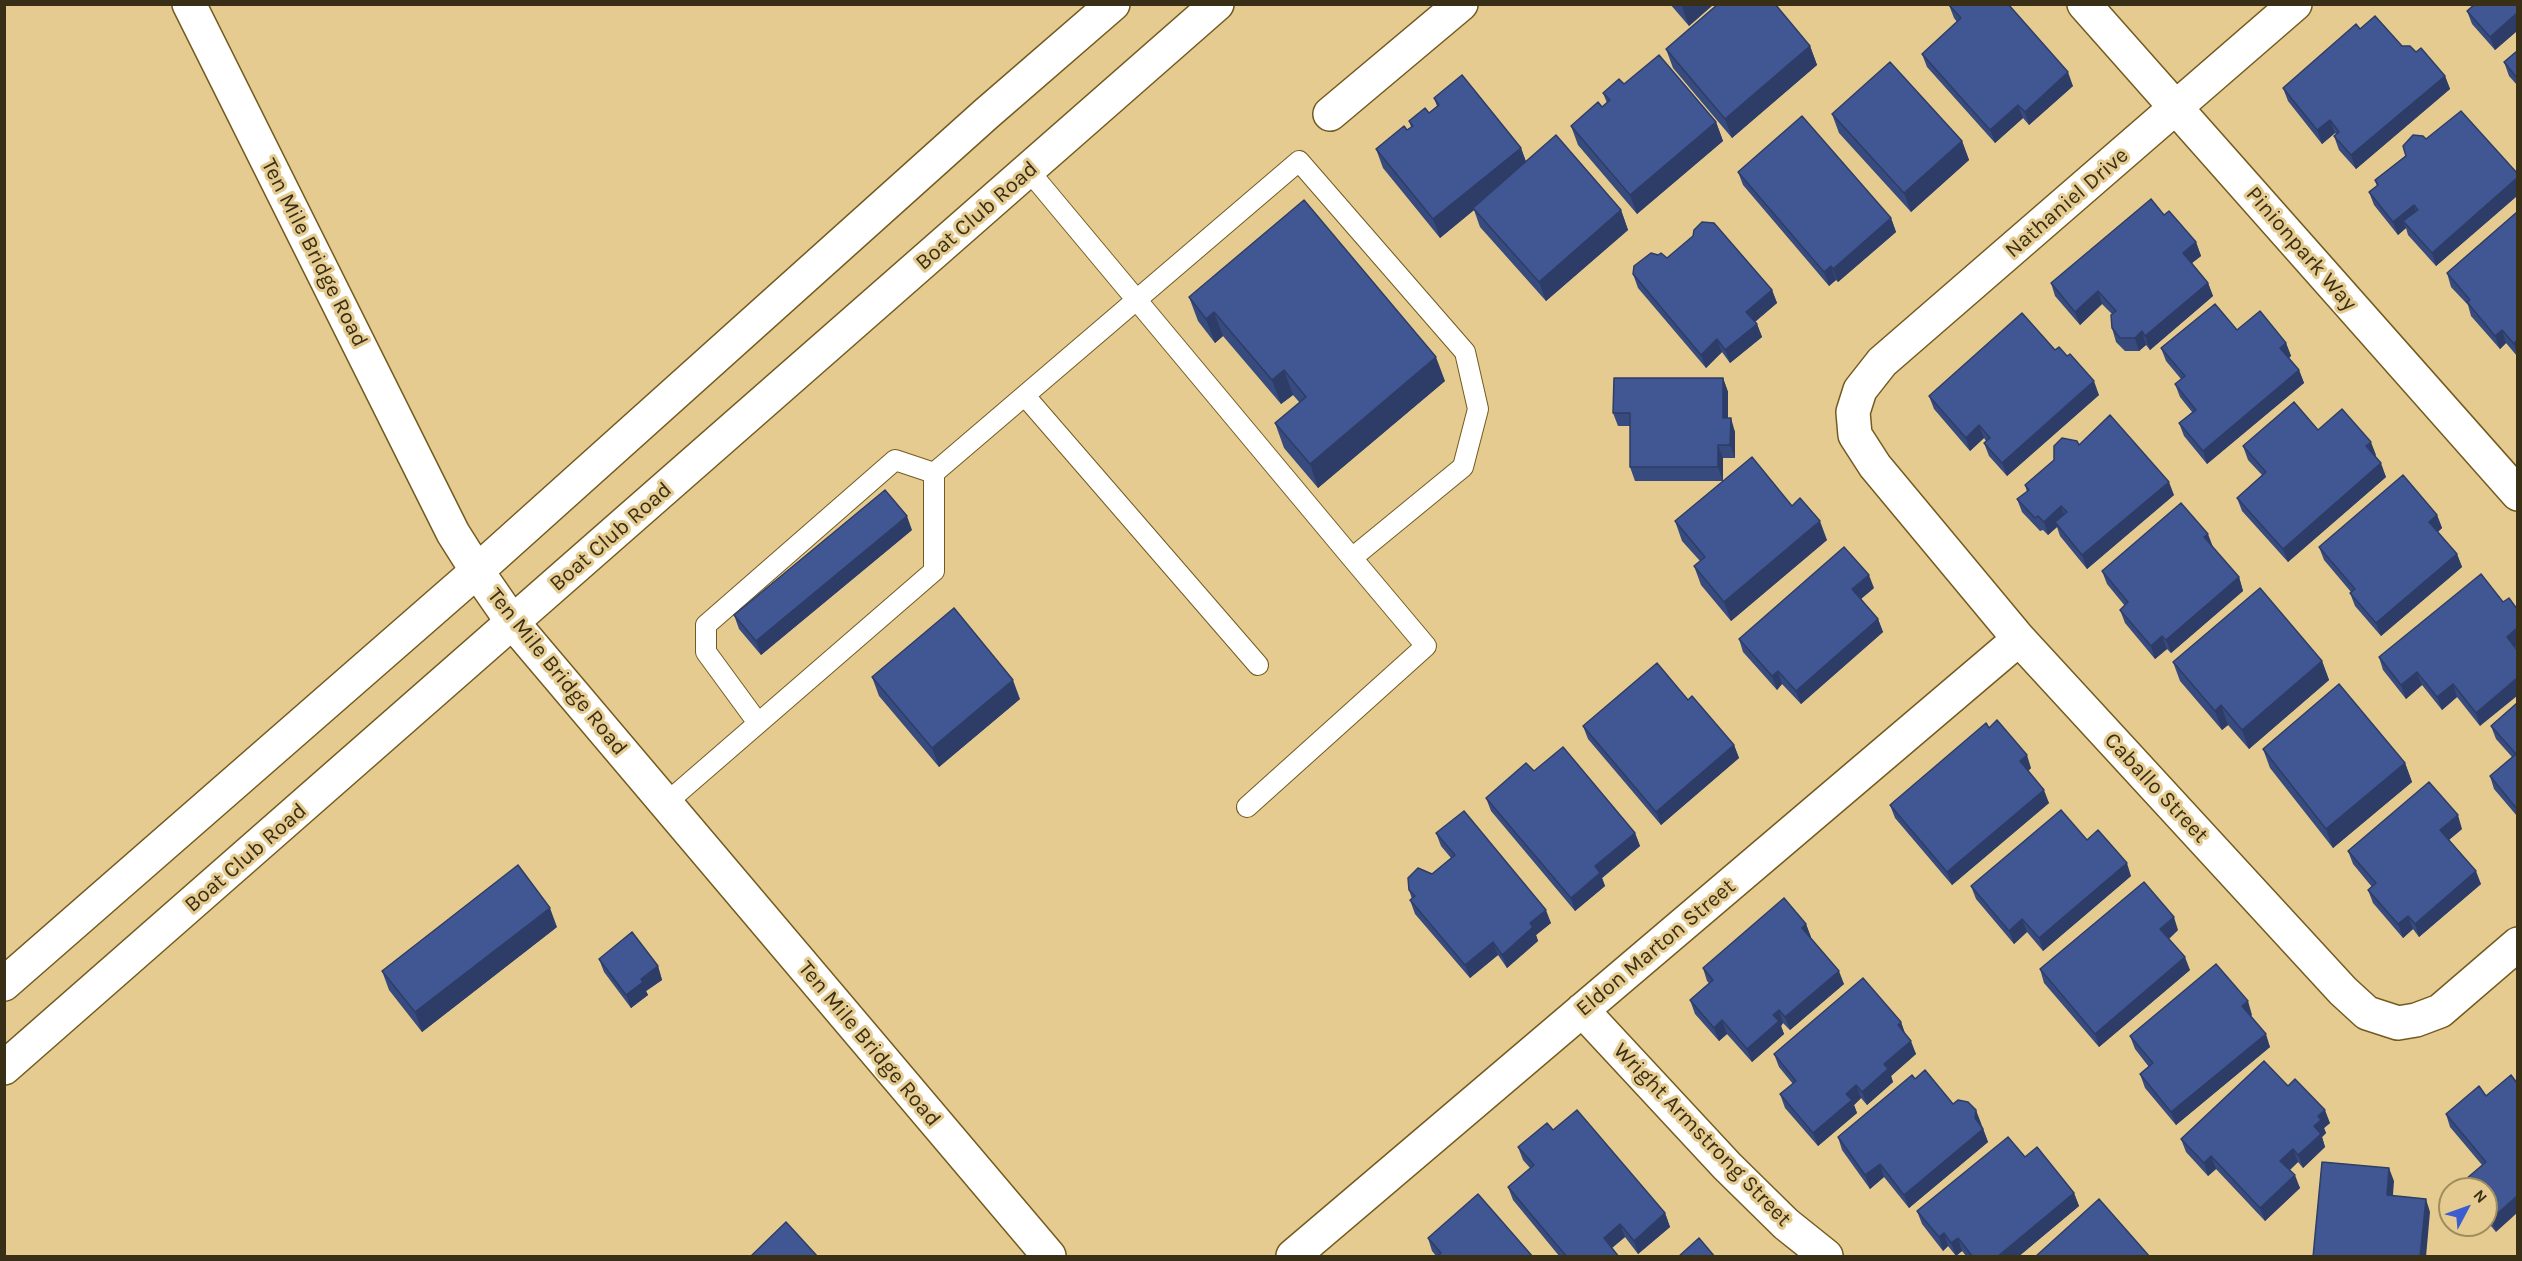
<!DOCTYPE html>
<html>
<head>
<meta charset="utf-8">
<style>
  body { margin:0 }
  #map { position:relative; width:2522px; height:1261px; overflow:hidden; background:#e5cb8f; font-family:Karla,sans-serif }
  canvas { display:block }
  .frame { position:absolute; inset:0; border:6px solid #392f16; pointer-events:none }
  .north { position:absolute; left:2438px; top:1177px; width:60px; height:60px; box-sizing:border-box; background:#e5cb8f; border:2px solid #a08d5f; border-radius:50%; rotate:49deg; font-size:16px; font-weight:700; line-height:24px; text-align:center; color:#392f16 }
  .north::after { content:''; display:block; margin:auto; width:21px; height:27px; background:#3c5ed0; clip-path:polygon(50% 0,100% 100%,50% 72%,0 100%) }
</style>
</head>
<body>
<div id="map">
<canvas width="2522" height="1261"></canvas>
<div class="frame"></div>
<div class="north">N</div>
</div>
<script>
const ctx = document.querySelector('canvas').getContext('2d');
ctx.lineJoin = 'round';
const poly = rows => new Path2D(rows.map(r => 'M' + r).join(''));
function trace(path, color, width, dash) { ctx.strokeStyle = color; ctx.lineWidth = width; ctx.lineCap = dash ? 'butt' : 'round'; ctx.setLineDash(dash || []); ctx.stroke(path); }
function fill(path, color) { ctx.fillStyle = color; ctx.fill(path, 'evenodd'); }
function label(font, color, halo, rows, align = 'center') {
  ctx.font = font + ' Karla,sans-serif'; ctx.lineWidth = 6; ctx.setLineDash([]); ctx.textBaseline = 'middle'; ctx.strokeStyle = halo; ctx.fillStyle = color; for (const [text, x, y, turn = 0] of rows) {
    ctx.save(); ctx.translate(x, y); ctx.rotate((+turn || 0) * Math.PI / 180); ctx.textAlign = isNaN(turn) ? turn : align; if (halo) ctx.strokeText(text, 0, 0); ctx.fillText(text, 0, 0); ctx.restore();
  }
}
const service = poly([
  [1029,171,1352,558],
  [1025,396,1258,665],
  [758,723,706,652,706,625,895,460,934,473],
  [665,804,934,571,934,473,1299,161,1465,352,1478,409,1463,467,1352,558,1426,646,1247,807]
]);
const minor = poly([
  [2084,4,2518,494],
  [2295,4,1882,362,1860,390,1853,412,1855,435,1875,466,2019,639,2343,991,2367,1013,2398,1023,2416,1020,2440,1011,2518,944],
  [1330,114,1461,4],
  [1582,1010,1727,1166,1786,1224,1826,1256],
  [1293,1256,2019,639]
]);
const tertiary = poly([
  [189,4,453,533,477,571,513,623,1049,1256]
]);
const secondary = poly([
  [4,984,477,571,986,114,1113,4],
  [4,1068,1217,4]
]);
const wall = poly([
  [1670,4,1714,4,1689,26],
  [2473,4,2517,4,2517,31,2495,50,2472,24,2467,11,2474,5],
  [1949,5,2073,86,2029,125,2023,118,1995,143,1927,67,1922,54,1957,22,1954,18],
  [2360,29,2416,52,2445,76,2450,89,2356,169,2339,150,2334,136,2336,134,2335,133,2322,144,2288,101,2283,88],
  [1810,46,1817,65,1732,138,1673,68,1666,49],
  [2517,51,2517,85,2509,76,2504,62],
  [1624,84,1716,122,1723,141,1637,214,1578,145,1571,126,1602,107,1607,103,1603,93],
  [1434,98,1521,148,1526,162,1621,210,1628,230,1546,301,1480,227,1474,210,1440,238,1383,168,1376,149,1411,127,1409,121,1429,113,1437,106],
  [1832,114,1962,141,1969,160,1911,212,1839,133],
  [2426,139,2517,173,2517,196,2436,266,2408,235,2406,228,2398,235,2374,205,2369,192,2377,186,2375,180],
  [1738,172,1891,218,1896,232,1838,282,1836,280,1829,286,1743,185],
  [2517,212,2517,356,2506,343,2500,349,2471,316,2468,305,2451,287,2447,273],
  [2164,215,2196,242,2201,256,2192,263,2208,283,2213,296,2150,350,2146,345,2139,351,2125,351,2116,342,2112,328,2112,314,2102,304,2080,325,2055,296,2051,283],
  [1667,258,1772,290,1777,303,1755,322,1757,324,1762,337,1730,363,1722,352,1706,368,1638,288,1633,274],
  [1189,297,1445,381,1318,488,1284,448,1275,423,1300,403,1293,395,1281,404,1223,336,1215,343,1198,321],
  [2237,330,2286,343,2291,356,2289,358,2299,370,2304,383,2207,464,2184,436,2179,423,2192,412,2180,397,2175,384,2181,379,2166,361,2161,348],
  [2055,350,2099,395,2007,476,1989,456,1984,443,1986,441,1984,438,1970,451,1934,409,1929,396],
  [1723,378,1728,392,1728,418,1735,432,1735,458,1723,458,1723,481,1635,481,1630,467,1630,426,1618,426,1613,413],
  [2079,445,2174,495,2087,569,2060,536,2057,527,2048,535,2043,530,2040,531,2022,512,2017,499,2027,492,2025,485],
  [2243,446,2376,455,2375,456,2386,477,2288,562,2242,511,2237,498,2262,475,2248,460],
  [1792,506,1827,540,1731,621,1701,585,1694,566,1700,561,1682,541,1675,521],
  [2437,515,2442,528,2438,532,2457,554,2462,567,2381,636,2355,606,2350,593,2351,592,2324,560,2319,547],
  [912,530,761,655,739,629,734,615],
  [2212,547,2239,577,2243,591,2171,653,2167,649,2155,659,2125,623,2120,610,2125,606,2107,584,2102,571],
  [1874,588,1861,599,1878,619,1883,632,1801,704,1782,684,1777,690,1743,652,1739,639],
  [2503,602,2517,609,2517,645,2515,647,2480,726,2457,697,2442,710,2422,685,2406,699,2383,670,2379,657],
  [2322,661,2329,680,2249,749,2228,725,2222,730,2180,681,2173,662],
  [872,677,1020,699,939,767,879,696],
  [1688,700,1734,745,1739,758,1661,825,1588,739,1583,726],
  [2517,703,2517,816,2494,789,2490,776,2512,757,2496,739,2491,726],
  [1989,728,2031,768,2028,771,2049,803,1952,885,1895,818,1890,805],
  [2263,749,2405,763,2412,782,2333,848,2270,768],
  [1534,771,1635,833,1640,846,1602,878,1605,886,1575,911,1491,811,1486,798],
  [2462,829,2449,840,2481,884,2419,937,2413,929,2403,938,2373,903,2368,890,2372,887,2353,864,2348,851],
  [1436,833,1551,923,1536,935,1538,941,1507,968,1498,955,1470,978,1415,914,1410,900,1412,899,1409,890,1432,874,1451,858,1441,846],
  [2087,840,2131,876,2043,951,2027,932,2014,944,1976,899,1971,886],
  [1806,924,1811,938,1844,984,1790,1030,1783,1023,1781,1026,1784,1034,1752,1062,1727,1034,1719,1041,1695,1014,1690,1000,1710,984,1707,981,1703,968],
  [557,927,422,1032,389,990,382,971],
  [2178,930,2169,939,2190,970,2099,1047,2044,983,2040,969],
  [599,959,658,966,662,980,646,991,648,995,631,1008,604,972],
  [2252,1015,2251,1016,2270,1047,2176,1125,2145,1088,2140,1074,2149,1067,2135,1049,2130,1036],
  [1901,1022,1905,1034,1916,1054,1891,1076,1893,1082,1867,1105,1861,1098,1854,1105,1857,1113,1818,1146,1785,1108,1780,1094,1793,1084,1779,1067,1774,1054],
  [1915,1079,1981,1123,1988,1142,1909,1208,1884,1177,1870,1189,1842,1150,1838,1137],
  [2288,1086,2330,1123,2324,1128,2326,1133,2322,1137,2325,1147,2303,1168,2298,1162,2290,1170,2300,1188,2265,1221,2216,1169,2208,1176,2186,1152,2181,1139],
  [2486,1096,2496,1232,2486,1220,2486,1189,2470,1189,2466,1179,2482,1165,2450,1127,2446,1114],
  [1553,1130,1665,1213,1670,1227,1638,1254,1625,1237,1612,1248,1619,1257,1560,1257,1513,1200,1508,1187,1530,1168,1523,1160,1518,1147],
  [2025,1157,2074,1193,2079,1206,2018,1257,1967,1257,1962,1251,1956,1256,1948,1246,1943,1251,1922,1224,1917,1211],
  [1428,1238,1533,1257,1437,1257,1432,1251]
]);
const shadedWall = poly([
  [1685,4,1714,4,1689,26,1682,7],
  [2517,13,2517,31,2495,50,2490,37],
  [1810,46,1817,65,1732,138,1725,119],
  [2068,72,2073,86,2029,125,2025,112],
  [2445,76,2450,89,2356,169,2351,155],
  [2018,105,2023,118,1995,143,1990,130],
  [2330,120,2335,133,2322,144,2317,130],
  [1716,122,1723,141,1637,214,1630,195],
  [1962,141,1969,160,1911,212,1904,193],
  [1521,148,1528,167,1473,208,1474,210,1440,238,1433,219],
  [2517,178,2517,196,2436,266,2432,253],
  [2414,205,2418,218,2403,221,2406,228,2398,235,2393,222],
  [1621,210,1628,230,1546,301,1539,282],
  [1891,218,1896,232,1838,282,1833,269],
  [2196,242,2201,256,2188,266,2183,253],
  [1831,266,1836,280,1829,286,1824,272],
  [2208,283,2213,296,2150,350,2145,336],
  [1772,290,1777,303,1751,325,1746,312],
  [2098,291,2102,304,2080,325,2075,312],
  [1214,312,1223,336,1215,343,1206,319],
  [1757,324,1762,337,1730,363,1725,350],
  [2502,330,2506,343,2500,349,2495,336],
  [2142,331,2146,345,2139,351,2135,338],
  [1717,339,1722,352,1706,368,1701,355],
  [2517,340,2517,354,2514,344],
  [2286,343,2291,356,2285,361,2280,348],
  [1436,357,1445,381,1318,488,1310,464],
  [1284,370,1293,395,1281,404,1272,380],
  [2299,370,2304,383,2207,464,2203,451],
  [1723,378,1728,392,1728,432,1723,418],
  [2094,381,2099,395,2007,476,2002,463],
  [1731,418,1735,432,1735,458,1730,445],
  [1979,425,1984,438,1970,451,1966,438],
  [2371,442,2376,455,2371,460,2366,446],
  [1718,445,1723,458,1723,481,1718,467],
  [2381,463,2386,477,2288,562,2283,549],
  [2169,482,2174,495,2087,569,2082,555],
  [2061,506,2066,520,2055,522,2057,527,2048,535,2044,522],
  [2437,515,2442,528,2434,535,2429,522],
  [907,516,912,530,761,655,756,641],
  [1820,521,1827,540,1731,621,1724,602],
  [2208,534,2213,547,2204,537],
  [2457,554,2462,567,2381,636,2376,623],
  [1869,575,1874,588,1857,602,1852,589],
  [2239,577,2243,591,2171,653,2166,640],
  [1878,619,1883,632,1801,704,1796,691],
  [2517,628,2517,645,2512,650,2507,637],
  [2162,636,2167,649,2155,659,2151,646],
  [2322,661,2329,680,2249,749,2242,730],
  [1778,671,1782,684,1777,690,1772,676],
  [2417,672,2422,685,2406,699,2401,685],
  [2517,678,2517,696,2480,726,2476,713],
  [1013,680,1020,699,939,767,932,748],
  [2453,684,2457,697,2442,710,2437,697],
  [2221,705,2228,725,2222,730,2215,711],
  [1734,745,1739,758,1661,825,1656,812],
  [2027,755,2031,768,2025,774,2020,761],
  [2405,763,2412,782,2333,848,2326,829],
  [2044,790,2049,803,1952,885,1947,872],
  [2458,815,2462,829,2445,843,2440,830],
  [1635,833,1640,846,1602,878,1605,886,1575,911,1571,898,1595,866],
  [2127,863,2131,876,2043,951,2039,938],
  [2476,871,2481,884,2419,937,2415,924],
  [550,908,557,927,422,1032,415,1012],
  [1546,910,1551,923,1536,935,1538,941,1507,968,1502,955,1530,923],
  [2408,916,2413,929,2403,938,2398,924],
  [2174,917,2178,930,2165,942,2160,929],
  [2022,919,2027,932,2014,944,2009,931],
  [1806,924,1811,937,1807,941,1802,928],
  [1493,942,1498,955,1470,978,1465,965],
  [2185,957,2190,970,2099,1047,2095,1034],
  [658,966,662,980,646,991,648,995,631,1008,626,995,641,979],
  [1839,971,1844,984,1790,1030,1785,1017],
  [2248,1001,2252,1015,2247,1019,2242,1006],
  [1779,1010,1783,1023,1781,1026,1784,1034,1752,1062,1747,1049,1773,1015],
  [1722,1020,1727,1034,1719,1041,1714,1028],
  [1901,1022,1906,1036,1898,1025],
  [2266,1034,2270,1047,2176,1125,2171,1112],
  [1911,1041,1916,1054,1891,1076,1893,1082,1867,1105,1862,1092,1884,1064],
  [1856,1085,1861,1098,1854,1105,1857,1113,1818,1146,1813,1133,1846,1094],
  [1976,1110,1981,1123,1980,1131,1975,1118],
  [2325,1110,2330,1123,2324,1128,2326,1133,2322,1137,2325,1147,2303,1168,2298,1155,2314,1126,2318,1116],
  [1983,1129,1988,1142,1909,1208,1904,1195],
  [2293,1149,2298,1162,2285,1174,2280,1161],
  [2211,1156,2216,1169,2208,1176,2204,1163],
  [1880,1164,1884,1177,1870,1189,1865,1175],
  [2389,1168,2394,1181,2392,1208,2387,1195],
  [2295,1175,2300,1188,2265,1221,2260,1208],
  [2074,1193,2079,1206,2018,1257,1997,1257],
  [2517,1196,2517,1213,2496,1232,2491,1219],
  [2426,1199,2430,1212,2426,1257,2420,1257],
  [1665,1213,1670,1227,1638,1254,1634,1241],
  [1620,1224,1625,1237,1608,1251,1604,1238],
  [1944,1233,1948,1246,1943,1251,1939,1237],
  [1958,1238,1962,1251,1956,1256,1951,1243]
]);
const building = poly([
  [1718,4,1775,4,1810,46,1725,119,1666,49,1718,4],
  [1950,4,2008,4,2068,72,2025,112,2018,105,1990,130,1922,54,1961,18,1949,5,1950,4],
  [2475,4,2517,4,2517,13,2490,37,2467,11,2475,4],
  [2375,16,2402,46,2410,46,2416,52,2421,48,2445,76,2351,155,2334,136,2339,132,2330,120,2317,130,2283,88,2356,24,2360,29,2375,16],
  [2517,51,2517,78,2504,62,2517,51],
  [1659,55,1716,122,1630,195,1571,126,1598,102,1602,107,1610,100,1603,93,1619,79,1624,84,1659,55],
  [1890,62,1962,141,1904,193,1832,114,1890,62],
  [1462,75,1521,148,1433,219,1376,149,1404,126,1407,130,1413,126,1409,121,1425,108,1429,113,1439,105,1434,98,1462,75],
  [2461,111,2517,173,2517,178,2432,253,2403,221,2418,210,2414,205,2393,222,2369,192,2378,185,2375,180,2406,156,2403,146,2413,135,2423,136,2426,139,2461,111],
  [1802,116,1891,218,1833,269,1831,266,1824,272,1738,172,1802,116],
  [1556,135,1621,210,1539,282,1473,208,1556,135],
  [2151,199,2164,215,2169,211,2196,242,2183,253,2208,283,2145,336,2142,331,2135,338,2120,338,2112,328,2111,315,2116,311,2098,291,2075,312,2051,283,2151,199],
  [1304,200,1436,357,1310,464,1275,423,1306,397,1284,370,1272,380,1214,312,1206,319,1189,297,1304,200],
  [2517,212,2517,340,2514,344,2502,330,2495,336,2467,302,2470,300,2447,273,2517,212],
  [1702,222,1714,223,1772,290,1746,312,1757,324,1725,350,1717,339,1701,355,1633,274,1634,266,1651,253,1658,255,1661,253,1667,258,1693,236,1694,230,1702,222],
  [2215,304,2237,330,2260,311,2286,343,2280,348,2299,370,2203,451,2179,423,2196,410,2175,384,2185,376,2161,348,2215,304],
  [2022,313,2055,350,2059,347,2067,356,2070,354,2094,381,2002,463,1984,443,1990,438,1979,425,1966,438,1929,396,2022,313],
  [1614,378,1723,378,1723,418,1731,418,1730,445,1718,445,1718,467,1630,467,1630,413,1613,413,1614,378],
  [2294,402,2318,430,2342,409,2371,442,2366,446,2381,463,2283,549,2237,498,2266,472,2243,446,2294,402],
  [2110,415,2169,482,2082,555,2055,522,2067,512,2061,506,2044,522,2038,516,2035,518,2017,499,2029,490,2025,485,2054,460,2054,446,2062,438,2077,441,2079,445,2110,415],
  [1752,457,1792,506,1800,498,1820,521,1724,602,1694,566,1705,557,1675,521,1752,457],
  [2403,475,2437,515,2429,522,2457,554,2376,623,2350,593,2355,589,2319,547,2403,475],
  [885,490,907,516,756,641,734,615,885,490],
  [2181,503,2208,534,2204,537,2239,577,2166,640,2162,636,2151,646,2120,610,2128,602,2102,571,2181,503],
  [1844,547,1869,575,1852,589,1878,619,1796,691,1778,671,1772,676,1739,639,1844,547],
  [2481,574,2503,602,2509,598,2517,609,2517,628,2507,637,2517,650,2517,678,2476,713,2453,684,2437,697,2417,672,2401,685,2379,657,2481,574],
  [2260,588,2322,661,2242,730,2221,705,2215,711,2173,662,2260,588],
  [954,608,1013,680,932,748,872,677,954,608],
  [1657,663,1688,700,1692,696,1734,745,1656,812,1583,726,1657,663],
  [2339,684,2405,763,2326,829,2263,749,2339,684],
  [2517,703,2517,809,2490,776,2516,754,2491,726,2517,703],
  [1997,720,2027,755,2020,761,2044,790,1947,872,1890,805,1986,723,1989,728,1997,720],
  [1563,747,1635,833,1595,866,1600,873,1571,898,1486,798,1526,763,1534,771,1563,747],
  [2429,782,2458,815,2440,830,2476,871,2415,924,2408,916,2398,924,2368,890,2376,883,2348,851,2429,782],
  [2061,810,2087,840,2098,830,2127,863,2039,938,2022,919,2009,931,1971,886,2061,810],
  [1464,811,1546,910,1530,923,1533,927,1502,955,1493,942,1465,965,1410,900,1415,896,1409,890,1408,878,1418,868,1432,874,1455,855,1436,833,1464,811],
  [518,865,550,908,415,1012,382,971,518,865],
  [2144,882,2174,917,2160,929,2185,957,2095,1034,2040,969,2144,882],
  [1784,898,1806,924,1802,928,1839,971,1785,1017,1779,1010,1773,1015,1779,1021,1747,1049,1722,1020,1714,1028,1690,1000,1713,980,1703,968,1784,898],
  [632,932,658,966,641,979,643,982,626,995,599,959,632,932],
  [2216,964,2248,1001,2242,1006,2266,1034,2171,1112,2140,1074,2153,1063,2130,1036,2216,964],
  [1863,978,1901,1022,1898,1025,1911,1041,1884,1064,1888,1069,1862,1092,1856,1085,1846,1094,1852,1100,1813,1133,1780,1094,1796,1081,1774,1054,1863,978],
  [2264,1061,2288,1086,2295,1079,2325,1110,2318,1116,2321,1120,2314,1126,2321,1134,2298,1155,2293,1149,2280,1161,2295,1175,2260,1208,2211,1156,2204,1163,2181,1139,2264,1061],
  [1925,1070,1953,1104,1958,1100,1968,1102,1976,1110,1975,1118,1983,1129,1904,1195,1880,1164,1865,1175,1838,1137,1912,1075,1915,1079,1925,1070],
  [2511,1075,2517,1083,2517,1196,2491,1219,2486,1212,2486,1189,2474,1189,2466,1179,2486,1162,2446,1114,2479,1086,2486,1096,2511,1075],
  [1577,1110,1665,1213,1634,1241,1620,1224,1604,1238,1619,1257,1567,1257,1508,1187,1534,1165,1518,1147,1547,1123,1553,1130,1577,1110],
  [2008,1137,2025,1157,2037,1147,2074,1193,1997,1257,1973,1257,1958,1238,1951,1243,1944,1233,1939,1237,1917,1211,2008,1137],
  [2322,1162,2389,1168,2387,1195,2426,1199,2420,1257,2313,1257,2322,1162],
  [1478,1194,1533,1257,1437,1257,1441,1253,1428,1238,1478,1194],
  [2099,1199,2150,1257,2035,1257,2099,1199],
  [786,1222,818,1257,750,1257,786,1222],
  [1699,1238,1715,1257,1678,1257,1699,1238]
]);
const streetNames = [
  ["Nathaniel Drive",2067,203,-41],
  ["Boat Club Road",977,216,-41],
  ["Pinionpark Way",2301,249,49],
  ["Ten Mile Bridge Road",314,253,63],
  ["Boat Club Road",611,537,-41],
  ["Ten Mile Bridge Road",557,672,51],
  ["Caballo Street",2156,788,47],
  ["Boat Club Road",246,858,-41],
  ["Eldon Marton Street",1656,948,-40],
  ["Ten Mile Bridge Road",869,1044,50],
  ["Wright Armstrong Street",1702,1135,46]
];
trace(service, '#735b20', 22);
trace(minor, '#735b20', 36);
trace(tertiary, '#735b20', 36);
trace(secondary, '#735b20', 36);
trace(service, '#fff', 20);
trace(minor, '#fff', 33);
trace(tertiary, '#fff', 33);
trace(secondary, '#fff', 33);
fill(wall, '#384b7e');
fill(shadedWall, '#2e3d67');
fill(building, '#415793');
trace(building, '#2e3d67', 1.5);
label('22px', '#392f16', '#e5cb8f', streetNames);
</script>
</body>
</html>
